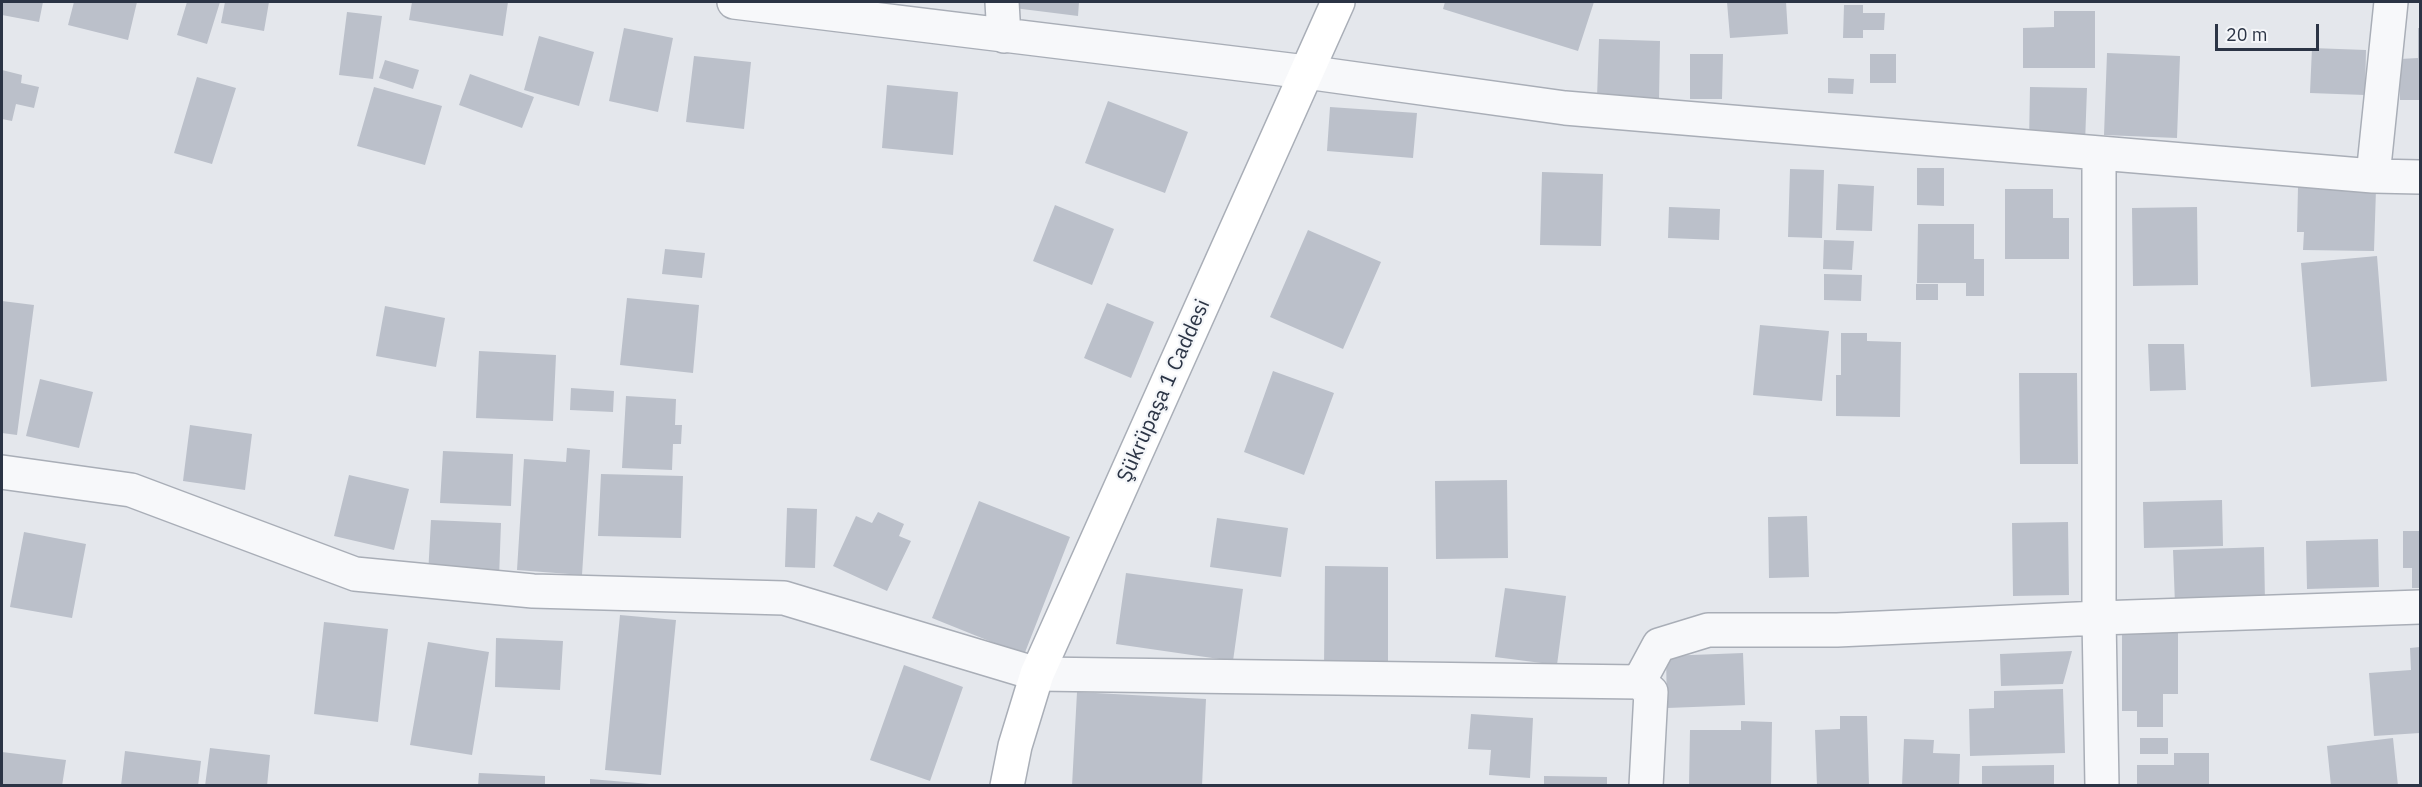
<!DOCTYPE html>
<html>
<head>
<meta charset="utf-8">
<style>
  body { margin:0 }
  #map { position:relative; width:2422px; height:787px; overflow:hidden; background:#e4e7ec; font-family:"IBM Plex Sans",sans-serif }
  canvas { display:block }
  .frame { position:absolute; inset:0; border:3px solid #2b3445; pointer-events:none }
  .scale { position:absolute; left:2215px; top:24px; width:104px; height:27px; box-sizing:border-box; border:3px solid #2b3445; border-top:0; padding-left:8px; font-size:18px; line-height:21px; white-space:nowrap; color:#2b3445; -webkit-text-stroke:4px #f4f6f9; paint-order:stroke }
</style>
</head>
<body>
<div id="map">
<canvas width="2422" height="787"></canvas>
<div class="frame"></div>
<div class="scale">20 m</div>
</div>
<script>
const ctx = document.querySelector('canvas').getContext('2d');
ctx.lineJoin = 'round';
function fill(path, color) { ctx.fillStyle = color; ctx.fill(path, 'evenodd'); }
const poly = rows => new Path2D(rows.map(r => 'M' + r).join(''));
function trace(path, color, width, dash) { ctx.strokeStyle = color; ctx.lineWidth = width; ctx.lineCap = dash ? 'butt' : 'round'; ctx.setLineDash(dash || []); ctx.stroke(path); }
function label(font, color, halo, rows, align = 'center') {
  ctx.font = font + ' "IBM Plex Sans",sans-serif'; ctx.lineWidth = 4.5; ctx.setLineDash([]); ctx.textBaseline = 'middle'; ctx.strokeStyle = halo; ctx.fillStyle = color; for (const [text, x, y, turn = 0] of rows) {
    ctx.save(); ctx.translate(x, y); ctx.rotate((+turn || 0) * Math.PI / 180); ctx.textAlign = isNaN(turn) ? turn : align; if (halo) ctx.strokeText(text, 0, 0); ctx.fillText(text, 0, 0); ctx.restore();
  }
}
const building = poly([
  [2,2,43,2,39,22,2,15],
  [74,2,137,2,128,40,68,25],
  [187,2,220,2,207,44,177,35],
  [225,2,269,2,264,31,221,23],
  [412,2,508,2,503,36,409,20],
  [1015,2,1079,2,1078,16,1014,8],
  [1445,2,1594,2,1578,51,1443,9],
  [1727,2,1786,2,1788,34,1730,38],
  [1844,5,1863,5,1863,13,1885,13,1884,30,1863,30,1863,38,1843,38],
  [2054,11,2095,11,2095,68,2023,68,2023,28,2054,27],
  [347,12,382,16,373,79,339,75],
  [624,28,673,38,658,112,609,101],
  [2418,28,2420,28,2420,100,2400,100,2400,59,2418,58],
  [539,36,594,52,579,106,524,90],
  [1599,39,1660,41,1659,100,1597,98],
  [2312,48,2366,50,2365,95,2310,93],
  [2107,53,2180,56,2177,138,2104,135],
  [1690,54,1723,54,1722,99,1690,99],
  [1870,54,1896,54,1896,83,1870,83],
  [694,56,751,62,744,129,686,122],
  [385,60,419,70,413,89,379,78],
  [2,70,22,75,21,83,39,87,34,108,16,104,12,121,2,119],
  [470,74,534,97,522,128,459,105],
  [197,77,236,88,212,164,174,153],
  [1828,78,1854,79,1853,94,1828,93],
  [887,85,958,92,953,155,882,148],
  [374,87,442,106,425,165,357,146],
  [2030,87,2087,88,2085,144,2029,143],
  [1108,101,1188,132,1165,193,1085,163],
  [1330,107,1417,113,1413,158,1327,151],
  [1917,168,1944,168,1944,206,1917,205],
  [1790,169,1824,170,1822,238,1788,237],
  [1542,172,1603,174,1601,246,1540,245],
  [1838,184,1874,186,1872,231,1836,230],
  [2298,187,2376,189,2374,251,2303,250,2304,232,2297,232],
  [2005,189,2053,189,2053,218,2069,218,2069,259,2005,259],
  [1055,205,1114,229,1092,285,1033,261],
  [1669,207,1720,209,1719,240,1668,238],
  [2197,207,2198,285,2133,286,2132,208],
  [1918,224,1974,224,1974,259,1984,259,1984,296,1966,296,1966,283,1917,283],
  [1308,230,1381,262,1343,349,1270,317],
  [1824,240,1854,241,1852,270,1823,269],
  [665,249,705,253,702,278,662,274],
  [2377,256,2387,381,2311,387,2301,263],
  [1824,274,1862,275,1861,301,1824,300],
  [1916,284,1938,284,1938,300,1916,300],
  [627,298,699,305,693,373,620,365],
  [2,301,34,305,17,435,2,433],
  [1107,303,1154,322,1131,378,1084,358],
  [385,306,445,318,436,367,376,356],
  [1760,325,1829,331,1822,401,1753,395],
  [1841,333,1867,333,1867,341,1901,342,1900,417,1836,416,1836,375,1841,375],
  [2148,344,2184,344,2186,390,2150,391],
  [479,351,556,355,553,421,476,418],
  [1273,371,1334,393,1304,475,1244,452],
  [2019,373,2077,373,2078,464,2020,464],
  [40,379,93,392,79,448,26,436],
  [571,388,614,391,613,412,570,410],
  [626,396,676,399,675,425,682,425,681,444,673,444,672,470,622,468],
  [190,425,252,434,245,490,183,481],
  [567,448,590,450,582,575,517,570,524,459,566,462],
  [443,451,513,454,511,506,440,503],
  [601,474,683,476,681,538,598,536],
  [349,475,409,489,394,550,334,536],
  [1507,480,1508,558,1436,559,1435,481],
  [2222,500,2223,546,2144,548,2143,502],
  [979,501,1070,537,1024,655,932,618],
  [787,508,817,509,815,568,785,567],
  [878,512,904,524,899,536,911,541,887,591,833,566,856,516,872,523],
  [1807,516,1809,577,1769,578,1768,517],
  [1217,518,1288,528,1281,577,1210,567],
  [431,520,501,523,499,578,428,575],
  [2068,522,2069,595,2013,596,2012,523],
  [2403,531,2420,531,2420,588,2412,588,2412,568,2403,568],
  [24,532,86,544,72,618,10,607],
  [2378,539,2379,587,2307,589,2306,541],
  [2264,547,2265,602,2175,605,2173,550],
  [1325,566,1388,567,1388,667,1324,667],
  [1126,573,1243,589,1233,661,1116,644],
  [1505,588,1566,596,1557,665,1495,657],
  [620,615,676,620,661,775,605,770],
  [324,622,388,629,378,722,314,714],
  [2122,631,2178,631,2178,694,2163,694,2163,727,2137,727,2137,711,2122,711],
  [496,638,563,641,560,690,495,687],
  [428,642,489,652,472,755,410,745],
  [2420,647,2420,733,2374,736,2369,673,2411,670,2410,648],
  [2072,651,2063,684,2001,686,2000,654],
  [1743,653,1745,705,1667,708,1666,656],
  [904,665,963,687,930,781,870,760],
  [2063,689,2065,753,1970,756,1969,709,1994,708,1994,691],
  [1077,692,1206,699,1202,786,1072,786],
  [1471,714,1533,718,1530,778,1489,775,1491,750,1468,749],
  [1840,716,1867,716,1869,786,1817,786,1815,730,1840,729],
  [1741,721,1772,722,1771,786,1689,786,1690,730,1741,730],
  [2140,738,2168,738,2168,754,2140,754],
  [2393,738,2398,786,2331,786,2327,746],
  [1904,739,1934,740,1933,753,1960,754,1959,786,1902,786],
  [210,748,270,755,267,786,205,786],
  [125,751,201,761,198,786,121,786],
  [2,752,66,760,62,786,2,786],
  [2174,753,2209,753,2209,786,2137,786,2137,765,2174,765],
  [2054,765,2054,786,1982,786,1982,766],
  [479,773,545,776,545,786,478,786],
  [1544,776,1607,777,1607,786,1544,786],
  [590,779,650,784,650,786,590,786]
]);
const street = poly([
  [734,2,1306,72,1565,108,2373,176,2420,177],
  [1002,2,1004,36],
  [2099,153,2099,618,2102,786],
  [2373,176,2391,2],
  [2,472,131,490,355,574,533,591,784,598,1037,674,1639,682,1651,692,1646,786],
  [1639,682,1659,645,1708,630,1837,630,2099,618,2420,607]
]);
const secondary = poly([
  [1007,786,1015,746,1037,674,1338,2]
]);
const streetNames = [
  ["Şükrüpaşa 1 Caddesi",1164,391,-66]
];
fill(building, '#bbc0ca');
trace(street, '#a9aeb7', 36);
trace(secondary, '#a9aeb7', 36);
trace(street, '#f7f8fa', 33);
trace(secondary, '#fff', 33);
label('21px', '#2b3445', '#f4f6f9', streetNames);
</script>
</body>
</html>
